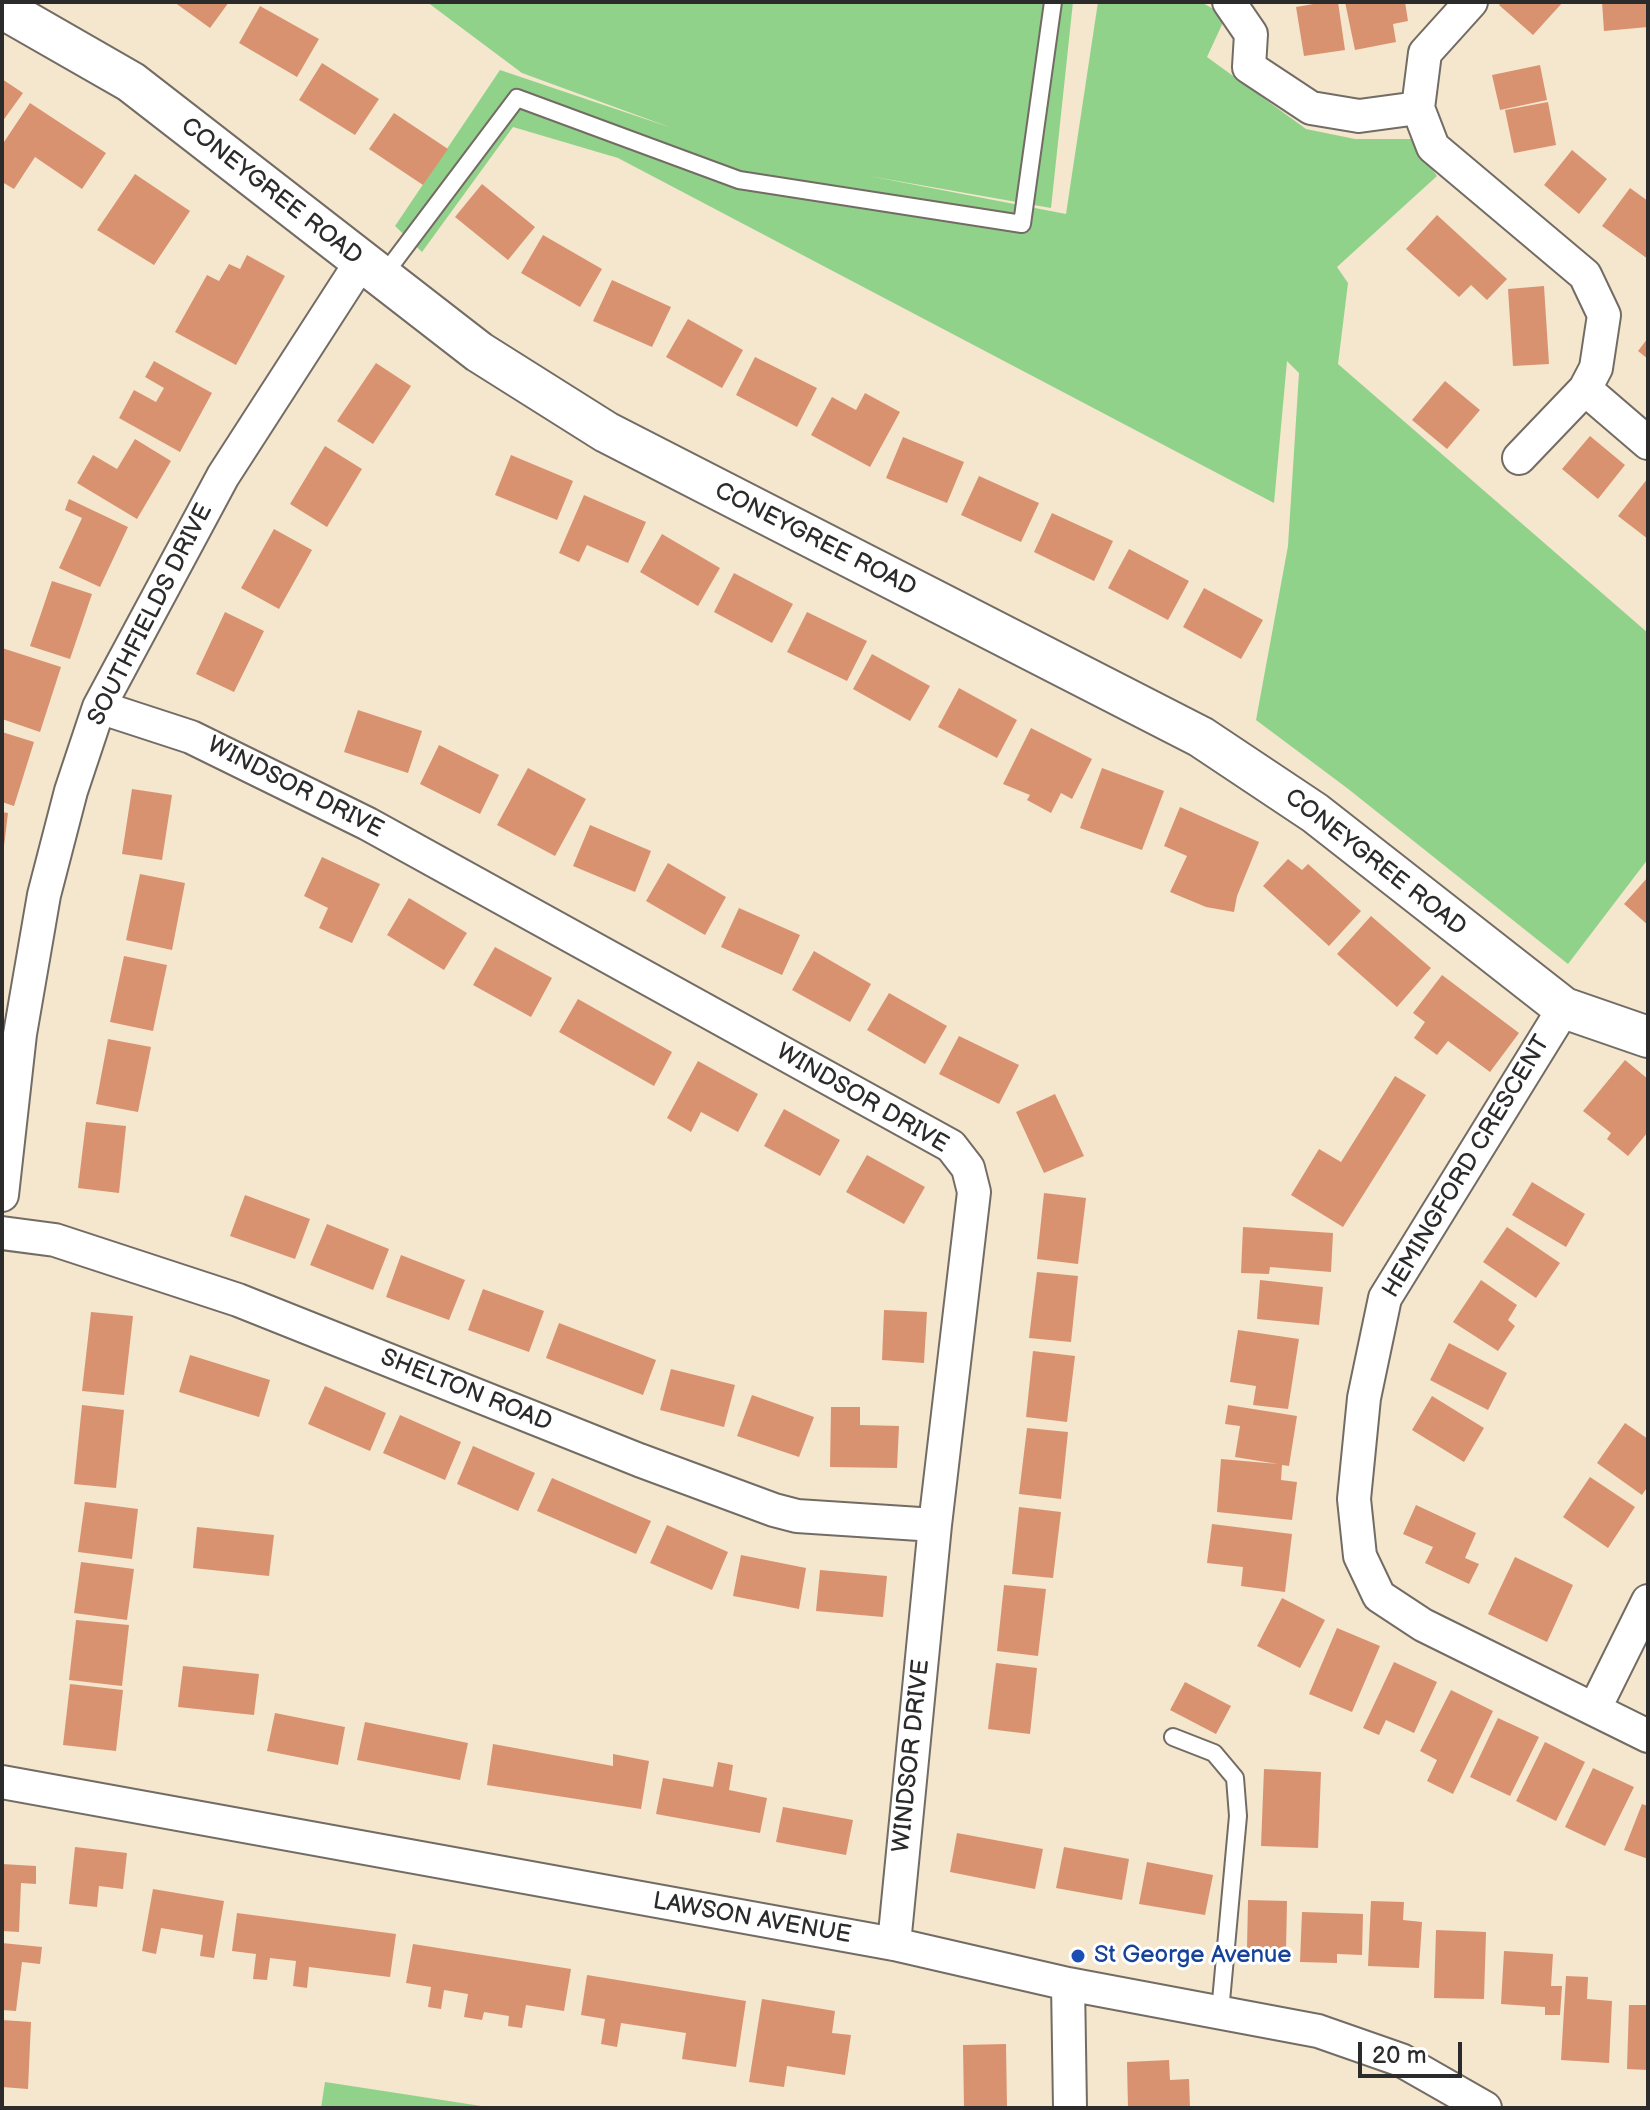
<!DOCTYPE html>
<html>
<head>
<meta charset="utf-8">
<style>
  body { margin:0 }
  #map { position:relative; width:1650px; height:2110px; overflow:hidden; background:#f5e6ce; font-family:"Balsamiq Sans",sans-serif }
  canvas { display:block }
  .frame { position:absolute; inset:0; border:4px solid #2b2b2b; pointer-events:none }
  .scale { position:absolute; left:1358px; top:2042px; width:104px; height:36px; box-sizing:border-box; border:4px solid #2b2b2b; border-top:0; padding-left:10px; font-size:24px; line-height:28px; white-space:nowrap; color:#2b2b2b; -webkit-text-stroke:6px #fff; paint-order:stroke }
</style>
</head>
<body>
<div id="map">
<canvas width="1650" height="2110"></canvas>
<div class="frame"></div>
<div class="scale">20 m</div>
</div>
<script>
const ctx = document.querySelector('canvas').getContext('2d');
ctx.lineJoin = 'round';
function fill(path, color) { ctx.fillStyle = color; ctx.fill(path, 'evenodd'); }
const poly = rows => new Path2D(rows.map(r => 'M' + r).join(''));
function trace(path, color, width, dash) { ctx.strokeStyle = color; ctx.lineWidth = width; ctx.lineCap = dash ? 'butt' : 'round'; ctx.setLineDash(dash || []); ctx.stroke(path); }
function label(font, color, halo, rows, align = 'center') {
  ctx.font = font + ' "Balsamiq Sans",sans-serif'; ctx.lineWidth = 6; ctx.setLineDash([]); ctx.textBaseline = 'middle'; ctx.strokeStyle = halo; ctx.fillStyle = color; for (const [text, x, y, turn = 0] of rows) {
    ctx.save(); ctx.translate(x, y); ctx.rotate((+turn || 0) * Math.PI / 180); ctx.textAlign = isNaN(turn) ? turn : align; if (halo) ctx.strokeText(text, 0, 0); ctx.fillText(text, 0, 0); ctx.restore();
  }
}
const green = poly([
  [427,2,1073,2,1051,208,869,176,1066,214,1098,2,1201,2,1226,16,1207,57,1306,129,1355,139,1411,139,1437,176,1337,267,1348,283,1338,364,1648,633,1648,859,1568,964,1347,788,1256,720,1288,546,1299,373,1287,361,1274,503,618,158,513,127,422,252,395,226,500,70,672,128,522,73],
  [325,2082,494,2108,321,2108]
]);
const building = poly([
  [174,2,229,2,210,28],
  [1325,2,1338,2,1345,50,1304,56,1296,7],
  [1345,2,1405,2,1408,21,1393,24,1396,42,1355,50],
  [1502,2,1563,2,1533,35,1499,5],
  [1602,2,1648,2,1648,27,1604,31],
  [260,6,319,39,297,77,239,43],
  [322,63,379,99,355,135,299,100],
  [1540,65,1547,100,1500,110,1492,75],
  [2,79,23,93,2,122],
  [1548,102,1556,145,1514,153,1505,110],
  [30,103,106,153,82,189,35,157,14,189,2,182,2,145],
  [394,113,448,149,423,185,369,149],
  [1572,150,1607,179,1579,214,1544,185],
  [135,174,190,211,154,265,97,230],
  [482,184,535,227,508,260,455,217],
  [1630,188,1648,201,1648,259,1602,226],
  [1437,215,1507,279,1487,300,1471,285,1459,297,1406,249],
  [543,235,602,269,580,307,521,273],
  [247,255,285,276,236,365,175,332,207,275,219,281,229,264,240,269],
  [612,280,671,307,652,347,593,321],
  [1544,286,1549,364,1513,366,1508,289],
  [688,319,743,350,722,388,666,357],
  [1648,338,1648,359,1638,351],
  [755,357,817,388,797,427,736,395],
  [154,361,212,393,180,452,119,418,134,390,156,402,164,388,145,377],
  [376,363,411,386,373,444,337,421],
  [1445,381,1480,410,1447,449,1412,420],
  [865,393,900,412,870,467,811,435,832,397,856,410],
  [1590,436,1625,465,1598,499,1562,469],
  [903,437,964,462,947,503,886,478],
  [135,439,171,461,137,519,77,483,93,455,117,469],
  [325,446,362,469,327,527,290,504],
  [511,455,573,481,557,520,495,495],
  [979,476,1039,503,1021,542,961,515],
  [1648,478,1648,539,1618,516],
  [584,495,646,522,628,563,587,545,579,562,559,553],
  [69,499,128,527,100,587,59,568,82,518,65,510],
  [1052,513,1113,541,1094,581,1034,552],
  [274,529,312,550,279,609,241,588],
  [662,534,720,568,698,606,640,572],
  [1129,549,1189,581,1168,620,1108,588],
  [734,573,793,604,772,643,714,612],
  [52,581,92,594,70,659,30,646],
  [1204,588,1263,620,1241,659,1183,627],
  [225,612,264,631,234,692,196,674],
  [807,612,867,641,847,681,787,652],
  [2,648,61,667,40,732,2,719],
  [872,654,930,686,910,721,853,689],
  [959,688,1017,720,997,758,938,727],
  [358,710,422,731,408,773,344,752],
  [1031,728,1092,759,1072,799,1061,793,1051,813,1027,800,1030,795,1003,784],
  [2,732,34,742,14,806,2,802],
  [439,745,499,775,480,814,420,784],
  [528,768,586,799,555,856,497,825],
  [1102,768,1164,791,1142,850,1080,828],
  [132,789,172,795,162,860,122,854],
  [1180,807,1259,842,1237,896,1234,912,1206,907,1170,892,1187,856,1164,846],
  [2,812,8,813,4,846,2,845],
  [590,825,651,851,635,892,573,866],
  [322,857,380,884,352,943,319,928,328,908,304,896],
  [1288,859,1302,870,1308,864,1361,911,1329,946,1263,886],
  [668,863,726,897,705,935,646,901],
  [140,874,185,883,172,950,126,940],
  [1648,877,1648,925,1624,904],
  [409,898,467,933,444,970,387,935],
  [739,908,800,935,782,975,721,947],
  [1371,916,1431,968,1397,1007,1337,954],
  [495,947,552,978,531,1017,473,985],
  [814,951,871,984,850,1022,792,990],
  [124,956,167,965,153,1031,110,1022],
  [1442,975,1519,1033,1490,1072,1448,1041,1437,1055,1414,1038,1425,1022,1413,1013],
  [889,993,947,1026,925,1064,867,1030],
  [578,999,672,1052,654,1086,559,1032],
  [959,1036,1019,1065,999,1104,939,1074],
  [108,1039,151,1047,138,1112,96,1104],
  [1625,1060,1648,1079,1648,1132,1628,1156,1607,1139,1611,1133,1583,1111],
  [698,1061,758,1094,738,1132,701,1112,691,1132,667,1118],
  [1395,1076,1426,1095,1343,1227,1291,1195,1319,1149,1341,1162],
  [1055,1094,1084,1156,1044,1173,1016,1112],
  [784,1109,840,1140,820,1176,764,1146],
  [86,1122,126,1126,119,1193,78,1188],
  [867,1155,925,1187,904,1224,846,1192],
  [1532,1182,1585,1214,1566,1247,1512,1215],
  [1044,1193,1086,1198,1078,1264,1037,1259],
  [245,1195,310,1219,295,1259,230,1236],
  [327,1224,389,1249,373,1290,310,1265],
  [1243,1227,1333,1233,1331,1272,1270,1267,1269,1274,1241,1273],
  [1507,1227,1560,1263,1536,1298,1483,1262],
  [401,1255,465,1280,449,1320,386,1297],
  [1037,1272,1078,1276,1071,1342,1029,1338],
  [1260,1280,1323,1287,1319,1325,1257,1319],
  [1481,1280,1517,1305,1508,1320,1515,1326,1498,1351,1453,1322],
  [483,1289,544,1311,529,1352,468,1330],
  [884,1310,927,1312,924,1363,882,1360],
  [91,1312,133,1316,124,1395,82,1391],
  [559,1323,656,1360,643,1395,546,1358],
  [1238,1330,1299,1339,1288,1409,1253,1405,1256,1386,1230,1382],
  [1449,1343,1507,1373,1488,1410,1430,1380],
  [1033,1351,1075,1356,1067,1422,1026,1417],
  [190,1355,270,1380,259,1417,179,1392],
  [671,1369,735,1385,724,1427,660,1410],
  [325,1386,386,1413,370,1451,308,1424],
  [752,1395,814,1417,799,1457,737,1436],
  [1432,1396,1484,1428,1464,1462,1412,1430],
  [82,1405,124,1410,116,1488,74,1484],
  [1228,1405,1297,1416,1289,1466,1282,1465,1281,1480,1297,1482,1292,1520,1217,1512,1221,1459,1278,1464,1235,1457,1240,1426,1225,1424],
  [831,1407,860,1407,860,1425,899,1426,897,1468,830,1467],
  [400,1415,461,1442,445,1480,383,1453],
  [1625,1423,1648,1439,1648,1486,1642,1495,1597,1463],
  [1027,1428,1068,1432,1061,1499,1019,1494],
  [473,1446,535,1473,518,1511,457,1484],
  [1590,1477,1635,1507,1608,1548,1563,1517],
  [552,1478,651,1521,636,1554,537,1511],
  [85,1502,138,1509,132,1559,78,1552],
  [1416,1505,1476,1533,1465,1558,1479,1564,1469,1584,1425,1563,1433,1547,1403,1534],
  [1019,1507,1061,1512,1053,1578,1012,1574],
  [1212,1524,1292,1534,1285,1592,1241,1586,1243,1567,1207,1563],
  [667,1525,728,1552,712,1590,650,1563],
  [197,1527,274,1535,269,1576,193,1568],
  [741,1555,806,1568,799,1609,733,1596],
  [1515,1557,1573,1585,1547,1642,1488,1614],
  [81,1562,134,1569,127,1620,74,1613],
  [820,1570,887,1576,883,1617,816,1611],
  [1004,1585,1046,1589,1038,1656,997,1651],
  [1282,1598,1325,1620,1300,1668,1257,1646],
  [76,1620,129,1625,122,1686,69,1680],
  [1337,1628,1380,1646,1352,1712,1309,1694],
  [1394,1662,1437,1682,1414,1733,1386,1720,1379,1735,1363,1728],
  [996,1663,1037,1668,1030,1734,988,1729],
  [183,1666,259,1674,254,1715,178,1707],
  [1185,1682,1231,1706,1216,1734,1170,1710],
  [70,1684,123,1690,116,1751,63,1745],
  [1451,1690,1493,1711,1453,1794,1427,1781,1437,1760,1420,1751],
  [275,1713,345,1727,338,1765,267,1751],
  [1498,1718,1539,1737,1510,1796,1470,1777],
  [365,1722,468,1743,460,1780,357,1760],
  [1545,1742,1585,1762,1556,1821,1516,1801],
  [493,1744,613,1766,613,1754,649,1761,641,1809,487,1785],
  [718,1762,733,1765,729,1790,767,1798,760,1833,656,1814,663,1778,713,1787],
  [1593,1768,1634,1787,1605,1846,1565,1827],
  [1264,1769,1321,1772,1318,1848,1261,1846],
  [1642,1804,1648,1806,1648,1859,1624,1850],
  [783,1807,853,1820,846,1855,776,1842],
  [957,1833,1043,1849,1035,1889,950,1872],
  [75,1847,127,1853,123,1889,99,1886,97,1907,69,1904],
  [1064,1847,1129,1859,1122,1900,1056,1888],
  [1147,1862,1213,1875,1205,1915,1139,1904],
  [2,1864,36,1866,36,1884,21,1883,19,1932,2,1931],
  [153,1889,224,1901,214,1958,200,1956,203,1935,161,1928,156,1954,142,1951],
  [1248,1900,1287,1901,1286,1950,1247,1949],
  [1371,1901,1404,1902,1403,1920,1422,1922,1419,1968,1368,1966],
  [1302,1912,1363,1914,1362,1955,1337,1954,1337,1963,1300,1962],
  [237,1913,396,1934,390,1977,309,1967,307,1988,293,1986,296,1961,270,1958,267,1980,253,1979,256,1954,232,1951],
  [1436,1930,1486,1932,1484,1999,1434,1998],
  [2,1943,42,1947,40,1964,22,1962,16,2011,2,2010],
  [413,1944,571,1969,564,2011,526,2005,522,2028,508,2026,509,2016,484,2012,482,2020,464,2017,468,1994,444,1990,441,2009,428,2007,431,1987,406,1983],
  [1504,1951,1553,1954,1551,1986,1562,1986,1560,2015,1545,2015,1545,2007,1501,2004],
  [587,1975,746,2001,736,2067,682,2059,686,2033,621,2023,617,2047,601,2044,605,2019,581,2015],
  [1566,1976,1588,1977,1587,1999,1612,2001,1609,2063,1561,2060],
  [762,1999,835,2011,832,2033,851,2035,845,2075,787,2066,784,2087,749,2082],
  [1629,2005,1648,2005,1648,2070,1627,2069],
  [2,2020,31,2022,28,2089,2,2087],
  [1006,2044,1007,2108,964,2108,963,2045],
  [1169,2060,1170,2080,1189,2079,1190,2108,1128,2108,1127,2062]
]);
const service = poly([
  [383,276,517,98,739,180,1022,224,1053,2],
  [1173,1737,1214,1753,1235,1778,1238,1816,1220,2012]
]);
const minor = poly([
  [1229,2,1251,34,1249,67,1311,108,1359,116,1418,108],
  [1471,2,1425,53,1418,108,1433,147,1585,275,1604,315,1596,368,1585,389,1519,458],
  [1585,389,1648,443],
  [99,707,191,737,368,824,951,1146,968,1168,974,1192,935,1525,894,1944],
  [1564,1008,1385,1298,1364,1398,1354,1499,1360,1556,1379,1596,1423,1625,1648,1736],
  [2,1195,20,1034,44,895,71,791,99,707,223,476,361,262],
  [2,1233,55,1240,238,1300,639,1460,774,1510,797,1516,935,1525],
  [1595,1708,1648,1601],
  [2,1782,894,1944,1068,1984,1318,2031,1401,2060,1485,2108],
  [1068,1984,1070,2108]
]);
const tertiary = poly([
  [2,8,131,82,479,352,606,432,1201,737,1315,813,1564,1008,1648,1037]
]);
const markers = [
  [1078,1956,8,"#1a4fb4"]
];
const streetNames = [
  ["CONEYGREE ROAD",271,192,38],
  ["CONEYGREE ROAD",815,540,27],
  ["SOUTHFIELDS DRIVE",151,615,-63],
  ["WINDSOR DRIVE",295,788,27],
  ["CONEYGREE ROAD",1375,863,38],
  ["WINDSOR DRIVE",862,1099,30],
  ["HEMINGFORD CRESCENT",1467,1167,-59],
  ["SHELTON ROAD",466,1391,22],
  ["WINDSOR DRIVE",912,1756,-84],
  ["LAWSON AVENUE",752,1919,10]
];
const transitNames = [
  ["St George Avenue",1094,1956]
];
fill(green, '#90d28a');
fill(building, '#d99270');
trace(service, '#726c64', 20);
trace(minor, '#726c64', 36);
trace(tertiary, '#726c64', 44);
trace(service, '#fff', 16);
trace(minor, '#fff', 32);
trace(tertiary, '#fff', 40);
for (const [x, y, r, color] of markers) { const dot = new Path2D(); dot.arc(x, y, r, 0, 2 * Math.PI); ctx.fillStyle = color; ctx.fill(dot); trace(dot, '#fff', 3); }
label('24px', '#2b2b2b', '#fff', streetNames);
label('24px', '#164399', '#fff', transitNames, 'left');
</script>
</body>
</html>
